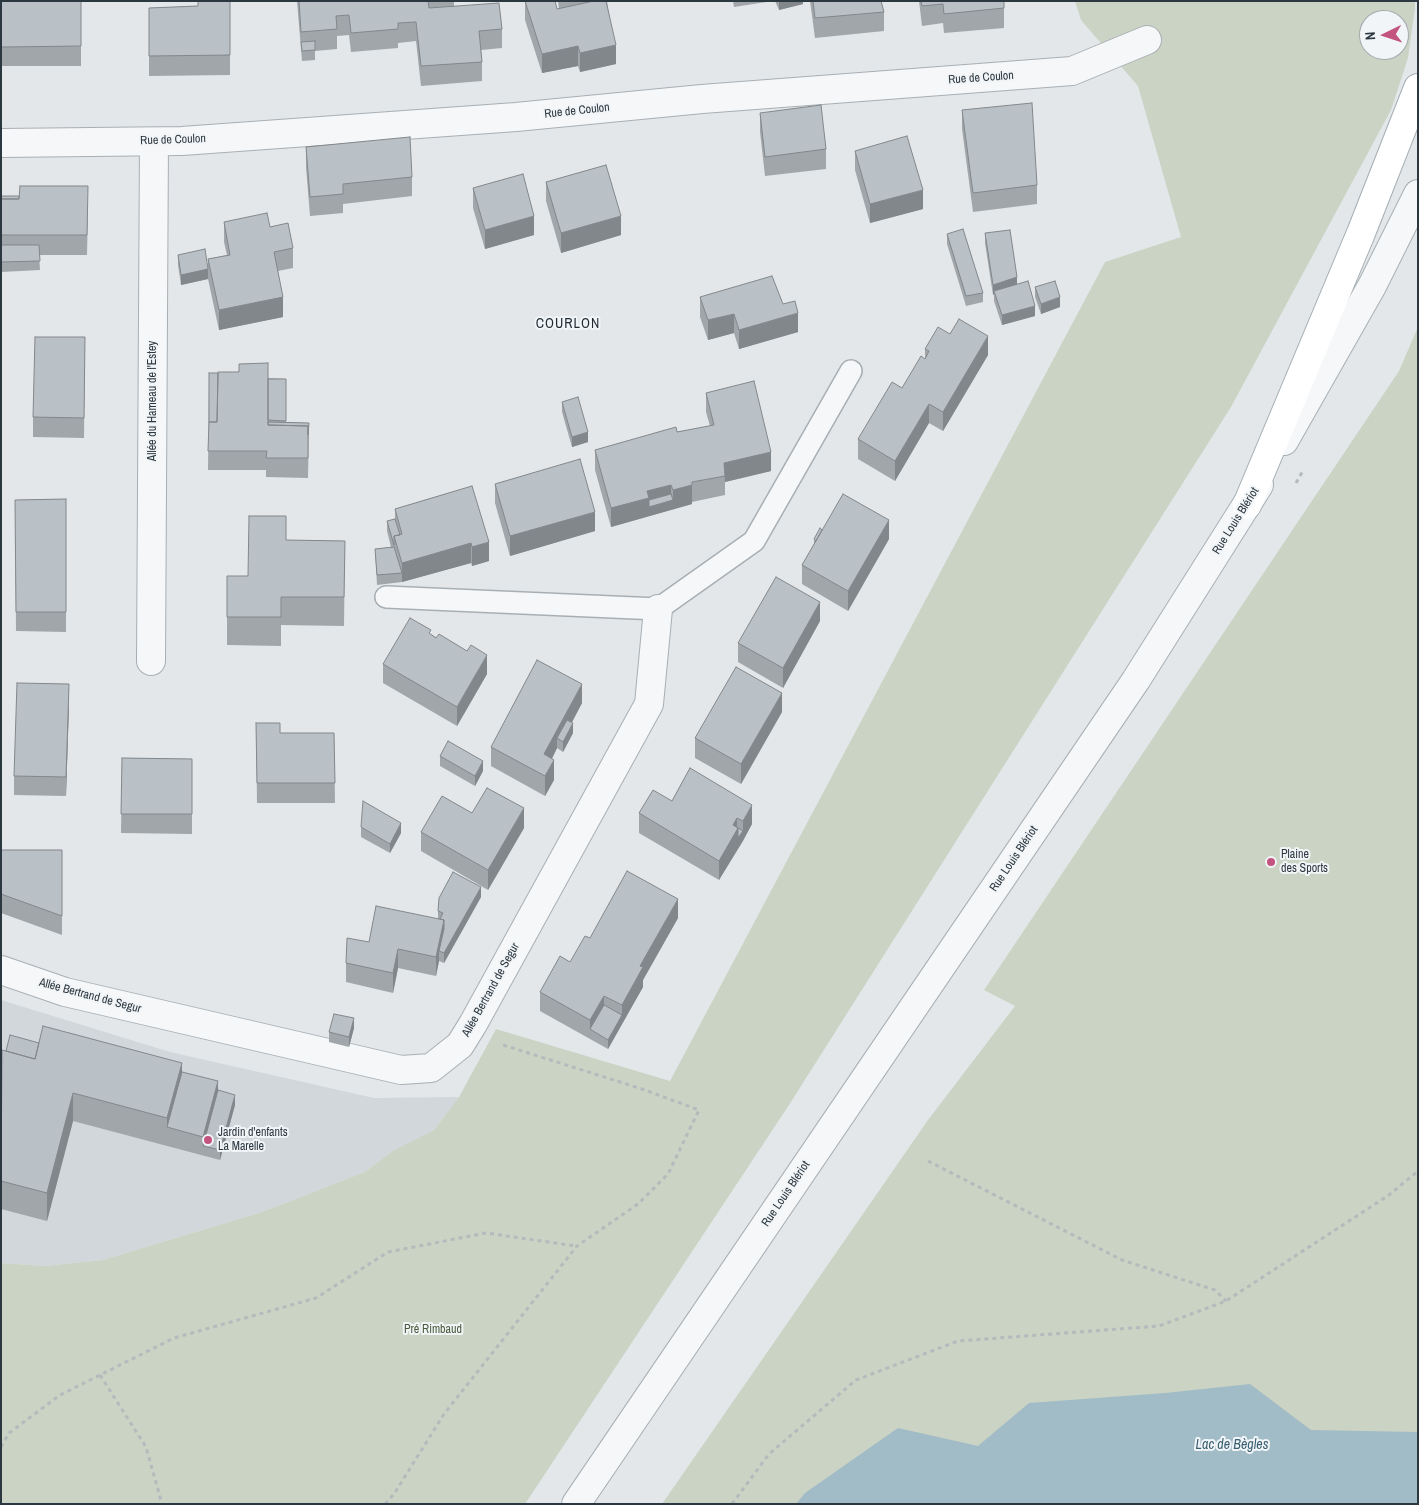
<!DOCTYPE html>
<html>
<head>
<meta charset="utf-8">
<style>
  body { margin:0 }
  #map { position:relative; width:1419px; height:1505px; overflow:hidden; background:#e3e7ea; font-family:"Archivo Narrow",sans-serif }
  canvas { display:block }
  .frame { position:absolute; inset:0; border:2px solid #2c3840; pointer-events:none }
  .north { position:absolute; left:1359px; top:10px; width:50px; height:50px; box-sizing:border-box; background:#f2f5f7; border:1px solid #a3a9ae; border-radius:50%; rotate:266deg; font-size:14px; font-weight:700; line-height:20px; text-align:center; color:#2c3840 }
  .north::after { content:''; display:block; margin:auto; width:18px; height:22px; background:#c3537f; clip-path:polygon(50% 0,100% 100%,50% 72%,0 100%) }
</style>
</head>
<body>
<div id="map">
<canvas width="1419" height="1505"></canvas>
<div class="frame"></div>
<div class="north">N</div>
</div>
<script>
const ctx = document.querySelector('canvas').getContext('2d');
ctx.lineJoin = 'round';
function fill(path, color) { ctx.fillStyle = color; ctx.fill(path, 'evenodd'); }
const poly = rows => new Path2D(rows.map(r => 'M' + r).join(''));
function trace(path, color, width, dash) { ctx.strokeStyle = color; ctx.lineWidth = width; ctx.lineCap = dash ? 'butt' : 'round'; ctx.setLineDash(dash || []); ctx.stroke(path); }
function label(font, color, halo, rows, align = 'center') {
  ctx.font = font + ' "Archivo Narrow",sans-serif'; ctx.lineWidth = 4; ctx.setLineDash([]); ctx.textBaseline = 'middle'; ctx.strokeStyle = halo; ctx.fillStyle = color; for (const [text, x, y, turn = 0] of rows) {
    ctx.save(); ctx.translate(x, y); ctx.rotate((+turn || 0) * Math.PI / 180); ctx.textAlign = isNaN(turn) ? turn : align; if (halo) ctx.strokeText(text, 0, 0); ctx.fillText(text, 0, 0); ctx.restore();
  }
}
const built = poly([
  [1,1000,170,1052,374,1098,459,1097,434,1130,394,1150,365,1172,262,1212,103,1260,44,1266,1,1263]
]);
const green = poly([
  [1075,1,1415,1,1415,8,1408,58,1391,110,1231,407,789,1105,525,1504,1,1504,1,1263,44,1266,103,1260,262,1212,365,1172,394,1150,434,1130,459,1097,496,1029,670,1081,1105,262,1181,237,1138,86,1081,20],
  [1369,20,1399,20,1399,50,1369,50],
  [1418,327,1418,1504,662,1504,928,1120,1015,1006,984,990,1399,371]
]);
const water = poly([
  [1250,1384,1311,1430,1418,1432,1418,1504,796,1504,805,1493,898,1428,978,1446,1029,1403,1165,1393]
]);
const path = poly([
  [1296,483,1304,469],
  [928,1161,1122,1260,1215,1290,1226,1301],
  [100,1375,146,1447,162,1504],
  [1,1447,9,1433,60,1395,174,1338,316,1298,388,1252,486,1233,576,1246],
  [385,1504,394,1494,444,1414,577,1246,638,1204,668,1174,699,1110,642,1089,500,1044],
  [732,1504,769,1454,856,1380,958,1341,1159,1326,1226,1301,1389,1195,1418,1171]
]);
const service = poly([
  [386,597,658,609,754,541,851,371]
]);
const minor = poly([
  [1,143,182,141,516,117,702,99,1072,71,1147,40],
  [151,661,154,142],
  [1,970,65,992,401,1070,431,1068,460,1045,473,1024,649,704,658,609]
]);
const tertiary = poly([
  [1284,441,1372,286,1418,194],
  [576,1504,1136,680,1259,485]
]);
const primary = poly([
  [1247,505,1361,233,1418,88]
]);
const wall = poly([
  [1,1,81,1,81,66,1,66],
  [230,1,230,75,149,76,149,8,198,6],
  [297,1,454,1,454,6,502,29,502,48,481,50,482,62,482,81,421,86,416,41,398,43,398,48,351,52,349,35,337,36,337,49,315,51,315,60,302,61],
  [525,1,557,9,559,9,558,1,607,1,616,64,580,72,578,66,542,73,525,20],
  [733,1,773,1,734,7],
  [775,1,803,1,803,4,779,10],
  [810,1,881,1,884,12,884,31,815,38],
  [919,1,1004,1,1004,28,944,33,943,23,922,26],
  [962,110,1037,185,1037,204,973,212,962,129],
  [760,113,826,149,826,169,765,176,760,132],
  [306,147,412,177,412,196,343,204,343,213,310,216,306,167],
  [855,151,923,209,870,223,855,170],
  [546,182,621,235,561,253,546,201],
  [473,188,534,235,485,249,473,208],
  [1,196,88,206,87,255,39,255,40,270,1,272],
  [224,222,270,227,293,248,293,268,278,271,283,317,219,330,208,279,181,285,178,265,178,255,208,269,208,259,227,255,224,242],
  [985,233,1017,284,1035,316,1002,325,994,301,994,294,993,295,985,243],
  [947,234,983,293,983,302,966,306,947,244],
  [1035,287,1060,307,1041,314,1035,297],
  [700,297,783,304,798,332,739,349,734,333,708,340,700,317],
  [85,337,84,438,33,437,33,417],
  [925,349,988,355,943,431,929,423,895,481,858,459,858,439,902,388,925,359],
  [209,373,268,378,286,379,286,422,309,423,308,478,266,477,266,470,208,470],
  [706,393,771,471,725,482,725,495,692,502,692,504,611,527,595,470,595,450,677,432,710,426,706,412],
  [562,402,588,442,572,447,562,412],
  [495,484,595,531,510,556,495,503],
  [472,486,489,561,472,566,471,563,402,582,377,585,375,549,391,547,387,531,387,521,395,519,395,509],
  [66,499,66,632,16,631,15,500],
  [822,530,889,539,848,611,802,584,802,565,814,544,814,539],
  [286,540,345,541,344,626,281,625,281,646,227,645,227,576,248,576],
  [820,621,783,688,738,662,738,643],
  [431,634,487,674,457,726,383,683,383,664],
  [582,703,572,722,573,733,563,752,557,748,552,759,554,780,545,796,491,766,491,747],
  [69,704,66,796,14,795,14,776],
  [782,712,741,784,695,758,695,738],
  [256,723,280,733,334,733,335,803,257,803],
  [440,756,483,771,475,786,440,766],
  [122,758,192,759,192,834,121,833],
  [690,768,752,824,719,880,639,833,639,813,672,801],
  [472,813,524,828,488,890,421,851,421,832],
  [361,827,401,833,390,853,361,837],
  [1,850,62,850,62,935,1,913],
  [481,897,444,963,439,961,436,976,398,968,393,993,346,982,346,963,369,942,438,919,438,911],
  [678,918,643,980,643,987,608,1049,540,1011,540,992,570,962,590,938],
  [354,1028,349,1047,329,1042,329,1032],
  [39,1043,182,1072,218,1090,235,1105,220,1160,73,1121,47,1221,1,1209,1,1051,6,1051]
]);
const shadedWall = poly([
  [779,1,803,1,803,4,779,10],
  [616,45,616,64,580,72,580,53],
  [578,46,578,66,542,73,542,54],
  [923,190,923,209,870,223,870,204],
  [534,216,534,235,485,249,485,230],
  [621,216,621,235,561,253,561,233],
  [208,269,208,279,181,285,181,275],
  [1017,277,1017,287,994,291,994,294,993,295,993,285],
  [283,297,283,317,219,330,219,310],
  [1060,297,1060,307,1041,314,1041,304],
  [1035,306,1035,316,1002,325,1002,315],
  [798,313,798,332,739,349,739,330],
  [734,314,734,333,708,340,708,320],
  [988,336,988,355,943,431,943,412],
  [929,404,929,423,895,481,895,461],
  [588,432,588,442,572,447,572,437],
  [771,452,771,471,725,482,724,463],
  [671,485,671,500,673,500,673,490,692,485,692,504,611,527,611,508,647,491],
  [595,512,595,531,510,556,510,536],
  [889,520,889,539,848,611,848,591],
  [489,542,489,561,472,566,472,547],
  [471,543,471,563,402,582,402,563],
  [820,602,820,621,783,688,783,668],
  [487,655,487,674,457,726,457,707],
  [69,684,69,704,66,796,66,777],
  [582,684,582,703,562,741,557,738,557,748,544,774,544,754],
  [782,693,782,712,741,784,741,764],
  [573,723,573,733,563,752,563,742],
  [554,760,554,780,545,796,545,776],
  [483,761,483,771,475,786,475,776],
  [752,805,752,824,743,841,743,821],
  [524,808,524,828,488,890,488,870],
  [737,818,737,830,743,831,743,841,719,880,719,861,733,825],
  [401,823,401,833,390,853,390,844],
  [481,887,481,897,444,963,444,953],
  [678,899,678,918,643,980,643,987,608,1049,608,1040,622,1015,622,1005,640,966],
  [444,920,444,939,439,951,439,961,436,976,436,957],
  [398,949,398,968,393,993,393,973],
  [604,996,604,1015,590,1029,590,1020],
  [354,1018,354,1028,349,1047,349,1037],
  [182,1063,182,1091,167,1127,167,1118],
  [218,1081,218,1100,203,1146,203,1137],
  [73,1093,73,1121,47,1221,47,1193],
  [235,1095,235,1105,220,1160,220,1150]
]);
const building = poly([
  [1,1,81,1,81,46,1,47,1,1],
  [198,1,230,1,230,55,149,56,149,8,198,6,198,1],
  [299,1,428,1,429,8,499,3,502,29,479,31,482,62,421,66,416,22,398,23,398,29,351,33,349,15,336,16,337,29,301,32,299,1],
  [525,1,555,1,557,9,594,1,606,1,616,45,580,53,578,46,542,54,525,1],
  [813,1,881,1,884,12,815,18,813,1],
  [921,1,1004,1,1004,8,944,14,943,4,922,6,921,1],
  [315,41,315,50,302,51,301,42,315,41],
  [1032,103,1037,185,973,193,962,110,1032,103],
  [821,105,826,149,765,157,760,113,821,105],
  [907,136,923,190,870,204,855,151,907,136],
  [410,137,412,177,343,184,343,194,310,197,306,147,410,137],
  [606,165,621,216,561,233,546,182,606,165],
  [523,174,534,216,485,230,473,188,523,174],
  [20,186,88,186,87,235,1,235,1,199,19,199,20,186],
  [1,196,19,196,19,199,1,199,1,196],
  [267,213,270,227,288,223,293,248,274,252,283,297,219,310,208,259,230,255,224,222,267,213],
  [963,229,983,293,966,296,947,234,963,229],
  [1010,230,1017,277,993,285,985,233,1010,230],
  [1,245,39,245,40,261,1,262,1,245],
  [205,249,208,269,181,275,178,255,205,249],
  [772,276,783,304,795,301,798,313,739,330,734,314,708,320,700,297,772,276],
  [1028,281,1035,306,1002,315,994,291,1028,281],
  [1055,281,1060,297,1041,304,1035,287,1055,281],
  [959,319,988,336,943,412,929,404,895,461,858,439,892,382,902,388,921,356,925,359,929,351,925,349,938,327,950,334,959,319],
  [35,337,85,337,84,418,33,417,35,337],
  [268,363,268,425,308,426,308,458,266,458,267,451,208,451,209,422,217,422,218,372,239,372,239,364,268,363],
  [209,373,218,373,217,422,209,422,209,373],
  [268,379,286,379,286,421,268,420,268,379],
  [754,381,771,452,724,463,725,476,692,482,692,485,673,490,671,485,647,491,649,498,611,508,595,450,676,427,677,432,714,425,706,393,754,381],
  [578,397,588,432,572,437,562,402,578,397],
  [268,422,309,423,308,435,308,426,268,425,268,422],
  [580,459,595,512,510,536,495,484,580,459],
  [472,486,489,542,472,547,471,543,402,563,394,536,402,534,395,509,472,486],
  [671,494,673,500,649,507,649,500,671,494],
  [843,494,889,520,848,591,802,565,843,494],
  [66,499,66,612,16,612,15,500,66,499],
  [249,516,286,516,286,540,345,541,344,597,281,597,281,617,227,617,227,576,248,576,249,516],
  [395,519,400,535,394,536,394,545,387,521,395,519],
  [820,528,822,530,816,541,814,539,820,528],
  [394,547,402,573,377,575,375,549,394,547],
  [776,577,820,602,783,668,738,643,776,577],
  [410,618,431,630,429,633,436,638,439,634,467,651,471,645,487,655,457,707,383,664,410,618],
  [537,660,582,684,544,754,554,760,545,776,491,747,537,660],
  [736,667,782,693,741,764,695,738,736,667],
  [17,683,69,684,66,777,14,776,17,683],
  [567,720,573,723,563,742,557,738,567,720],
  [256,723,280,723,280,733,334,733,335,783,257,783,256,723],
  [448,741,483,761,475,776,440,756,448,741],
  [122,758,192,759,192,814,121,814,122,758],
  [690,768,752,805,743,821,737,818,733,825,738,828,719,861,639,813,653,790,672,801,690,768],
  [487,788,524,808,488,870,421,832,442,796,472,813,487,788],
  [363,801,401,823,390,844,361,827,363,801],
  [737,827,743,831,738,838,738,828,737,827],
  [1,850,62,850,62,916,1,894,1,850],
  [627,871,678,899,640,966,643,967,622,1005,604,996,590,1020,540,992,560,956,570,962,585,936,590,938,627,871],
  [453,872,481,887,444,953,439,951,444,929,444,920,440,919,443,913,438,911,439,898,453,872],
  [376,906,444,920,436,957,398,949,393,973,346,963,347,938,369,942,376,906],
  [604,1005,622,1015,608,1040,590,1029,604,1005],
  [334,1014,354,1018,349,1037,329,1032,334,1014],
  [43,1026,182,1063,167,1118,73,1093,47,1193,1,1181,2,1050,35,1059,43,1026],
  [10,1035,39,1043,35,1059,6,1051,10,1035],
  [182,1072,218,1081,203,1137,167,1127,182,1072],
  [218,1090,235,1095,220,1150,203,1146,218,1090]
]);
const markers = [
  [1271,862,5,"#c3537f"],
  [208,1140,5,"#c3537f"]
];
const streetNames = [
  ["Rue de Coulon",981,78,-4],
  ["Rue de Coulon",577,111,-6],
  ["Rue de Coulon",173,140,-2],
  ["Allée du Hameau de l'Estey",153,401,-90],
  ["Rue Louis Blériot",1236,521,-58],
  ["Rue Louis Blériot",1014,859,-56],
  ["Allée Bertrand de Segur",491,990,-61],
  ["Allée Bertrand de Segur",90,996,15],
  ["Rue Louis Blériot",786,1194,-56]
];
const poiNames = [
  ["Plaine",1281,855],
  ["des Sports",1281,869],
  ["Jardin d'enfants",218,1133],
  ["La Marelle",218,1147]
];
const parkNames = [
  ["Pré Rimbaud",433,1330]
];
const neighbourhoodNames = [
  ["COURLON",568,324]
];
const waterNames = [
  ["Lac de Bègles",1232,1445]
];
fill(built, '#d1d7db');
fill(green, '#cbd3c4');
fill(water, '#a1bcc6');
trace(service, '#a8afb4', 24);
trace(minor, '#a8afb4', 30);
trace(tertiary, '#a8afb4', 30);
trace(primary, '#a3aeb4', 30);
trace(path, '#b5babd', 3, [4, 4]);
trace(service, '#f5f7f8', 21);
trace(minor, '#f5f7f8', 28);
trace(tertiary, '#f5f7f8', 28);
trace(primary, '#fff', 28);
fill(wall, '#a0a6aa');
fill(shadedWall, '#82878b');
fill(building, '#bac1c6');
trace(building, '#82878b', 1);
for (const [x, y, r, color] of markers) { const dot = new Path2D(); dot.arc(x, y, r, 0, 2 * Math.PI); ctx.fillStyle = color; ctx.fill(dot); trace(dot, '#f2f5f7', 2); }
label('12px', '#2c3840', '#f2f5f7', streetNames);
label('12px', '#2c3840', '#f2f5f7', poiNames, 'left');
label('12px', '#485b3a', '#f2f5f7', parkNames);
ctx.letterSpacing = '1px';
label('14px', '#1e2931', '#f2f5f7', neighbourhoodNames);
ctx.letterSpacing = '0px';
label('italic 14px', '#395f71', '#f2f5f7', waterNames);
</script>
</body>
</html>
